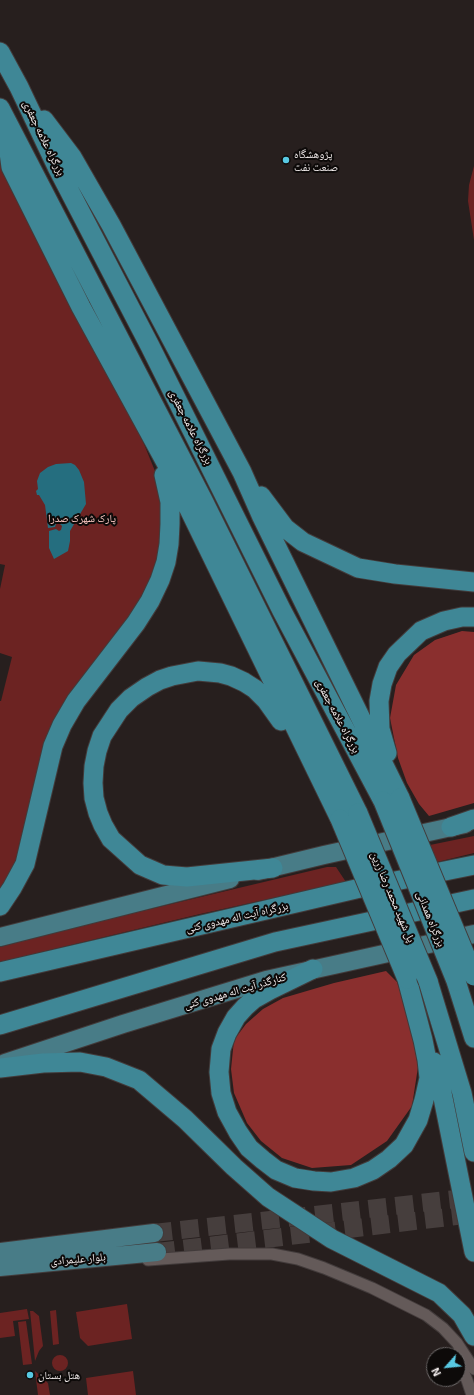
<!DOCTYPE html>
<html>
<head>
<meta charset="utf-8">
<style>
  body { margin:0 }
  #map { position:relative; width:474px; height:1395px; overflow:hidden; background:#271f1e; font-family:"Exo 2",sans-serif }
  canvas { display:block }
  .north { position:absolute; left:426px; top:1347px; width:40px; height:40px; box-sizing:border-box; background:#0d0a09; border:1px solid #696565; border-radius:50%; rotate:243deg; font-size:11px; font-weight:700; line-height:16px; text-align:center; color:#f4eeee }
  .north::after { content:''; display:block; margin:auto; width:14px; height:18px; background:#58c9e3; clip-path:polygon(50% 0,100% 100%,50% 72%,0 100%) }
</style>
</head>
<body>
<div id="map">
<canvas width="474" height="1395"></canvas>
<div class="north">N</div>
</div>
<script>
const ctx = document.querySelector('canvas').getContext('2d');
ctx.lineJoin = 'round';
function fill(path, color) { ctx.fillStyle = color; ctx.fill(path, 'evenodd'); }
const poly = rows => new Path2D(rows.map(r => 'M' + r).join(''));
function trace(path, color, width, dash) { ctx.strokeStyle = color; ctx.lineWidth = width; ctx.lineCap = dash ? 'butt' : 'round'; ctx.setLineDash(dash || []); ctx.stroke(path); }
function label(font, color, halo, rows, align = 'center') {
  ctx.font = font + ' "Exo 2","Noto Naskh Arabic",sans-serif'; ctx.lineWidth = 4; ctx.setLineDash([]); ctx.textBaseline = 'middle'; ctx.strokeStyle = halo; ctx.fillStyle = color; for (const [text, x, y, turn = 0] of rows) {
    ctx.save(); ctx.translate(x, y); ctx.rotate((+turn || 0) * Math.PI / 180); ctx.textAlign = isNaN(turn) ? turn : align; if (halo) ctx.strokeText(text, 0, 0); ctx.fillText(text, 0, 0); ctx.restore();
  }
}
const green = poly([
  [0,151,144,444,157,476,165,519,158,569,148,594,96,660,17,863,0,889,0,701,1,701,12,657,0,653,0,589,5,565,0,564],
  [474,166,474,240,468,201,469,185],
  [474,836,474,853,433,863,425,846],
  [327,867,336,867,346,882,200,914,0,962,0,947,66,929],
  [127,1304,132,1339,88,1346,80,1338,76,1312],
  [27,1309,29,1319,13,1321,15,1336,0,1338,0,1313],
  [56,1310,59,1344,53,1345,50,1311],
  [30,1311,33,1311,39,1316,43,1346,39,1351,35,1361],
  [26,1321,32,1364,23,1365,18,1322],
  '52 1363a8 8 0 1 1 16 0a8 8 0 1 1-16 0Z',
  [35,1371,48,1383,50,1395,38,1395],
  [133,1371,136,1395,88,1395,86,1378]
]);
const forest = poly([
  [462,631,474,632,474,803,429,816,419,804,407,783,398,758,390,718,396,685,414,655,435,640],
  [386,971,397,982,410,1020,418,1067,412,1106,387,1141,351,1165,312,1168,282,1158,261,1141,247,1123,234,1093,231,1069,234,1040,246,1024,263,1009,283,998,334,983]
]);
const water = poly([
  [71,463,75,465,79,470,84,482,86,504,70,531,70,541,68,551,54,559,49,548,49,531,56,529,59,531,61,530,62,526,59,523,56,524,55,527,48,528,45,505,39,495,37,495,36,491,38,489,37,481,40,473,48,467,56,464]
]);
const primaryTunnel = poly([
  [154,1233,474,1197],
  [157,1252,474,1214]
]);
const minor = poly([
  [148,1260,229,1254,272,1254,298,1259,324,1268,372,1288,426,1315,443,1328,457,1343,474,1369],
  [458,1360,467,1380,472,1395]
]);
const primary = poly([
  [258,871,324,855,465,824],
  [0,937,230,879],
  [5,1063,123,1024,266,980,474,934],
  [0,1252,154,1233],
  [0,1267,157,1252]
]);
const trunk = poly([
  [0,52,19,87,57,167,150,346,282,611,383,801],
  [0,108,203,500,358,813],
  [44,120,72,157,111,225,242,472,261,515,400,798],
  [6,131,11,167,81,307,171,472,340,819],
  [261,496,285,528,303,542,358,568,395,574,474,582],
  [387,753,380,729,379,701,382,684,388,667,397,654,421,631,444,621,462,617,474,617],
  [451,827,474,819],
  [273,868,187,877,163,875,140,865,111,839,103,825,98,813,94,798,93,783,94,766,97,751,102,736,119,710,131,698,147,687,160,680,172,676,198,671,220,673,231,676,244,682,255,689,266,700,281,721],
  [0,906,12,888,25,864,53,746,62,725,76,701,136,623,150,601,160,580,166,562,169,544,170,524,170,502,164,475],
  [313,969,270,990,254,999,245,1007,236,1017,227,1033,221,1049,219,1072,221,1093,227,1112,238,1132,249,1148,263,1160,276,1170,295,1178,314,1181,331,1182,354,1178,373,1170,389,1159,404,1145,418,1120,424,1100,429,1078,427,1060,423,1040,407,979],
  [0,972,356,889,474,865],
  [428,981,462,1093,474,1152],
  [456,981,474,1038],
  [0,1025,275,942,474,899],
  [434,1062,438,1073,474,1252],
  [0,1068,43,1063,80,1062,106,1067,139,1080,185,1119,234,1167,268,1197,332,1239,439,1293,462,1315,474,1336]
]);
const trunkBridge = poly([
  [400,798,474,976],
  [383,801,456,981],
  [358,813,428,981],
  [340,819,407,979]
]);
const markers = [
  [286,160,4,"#58c9e3"],
  [30,1375,4,"#58c9e3"]
];
const streetNames = [
  ["بزرگراه علامه جعفری",44,138,64],
  ["بزرگراه علامه جعفری",191,427,63],
  ["بزرگراه علامه جعفری",338,716,62],
  ["پل شهید محمد رضا زرین",393,897,67],
  ["بزرگراه آیت اله مهدوی کنی",237,917,-13],
  ["بزرگراه همدانی",431,919,68],
  ["کنارگذر آیت اله مهدوی کنی",235,991,-16],
  ["بلوار علیمرادی",78,1259,-5]
];
const poiNames = [
  ["پژوهشگاه",294,154],
  ["صنعت نفت",294,167],
  ["هتل بستان",38,1375]
];
const parkNames = [
  ["پارک شهرک صدرا",82,518]
];
fill(green, '#6c2322');
fill(forest, '#8a2f2e');
fill(water, '#256e7f');
trace(primaryTunnel, '#463e3d', 18, [18, 9]);
trace(minor, '#423b3b', 13);
trace(primary, '#423b3b', 20);
trace(trunk, '#423b3b', 21);
trace(minor, '#645a59', 11);
trace(primary, '#487c87', 18);
trace(trunk, '#3f8796', 19);
trace(trunkBridge, '#423b3b', 21, []);
trace(trunkBridge, '#3f8796', 19);
for (const [x, y, r, color] of markers) { const dot = new Path2D(); dot.arc(x, y, r, 0, 2 * Math.PI); ctx.fillStyle = color; ctx.fill(dot); trace(dot, '#0d0a09', 1.5); }
label('11px', '#f4eeee', '#0d0a09', streetNames);
label('11px', '#f4eeee', '#0d0a09', poiNames, 'left');
label('11px', '#fec9c4', '#0d0a09', parkNames);
</script>
</body>
</html>
